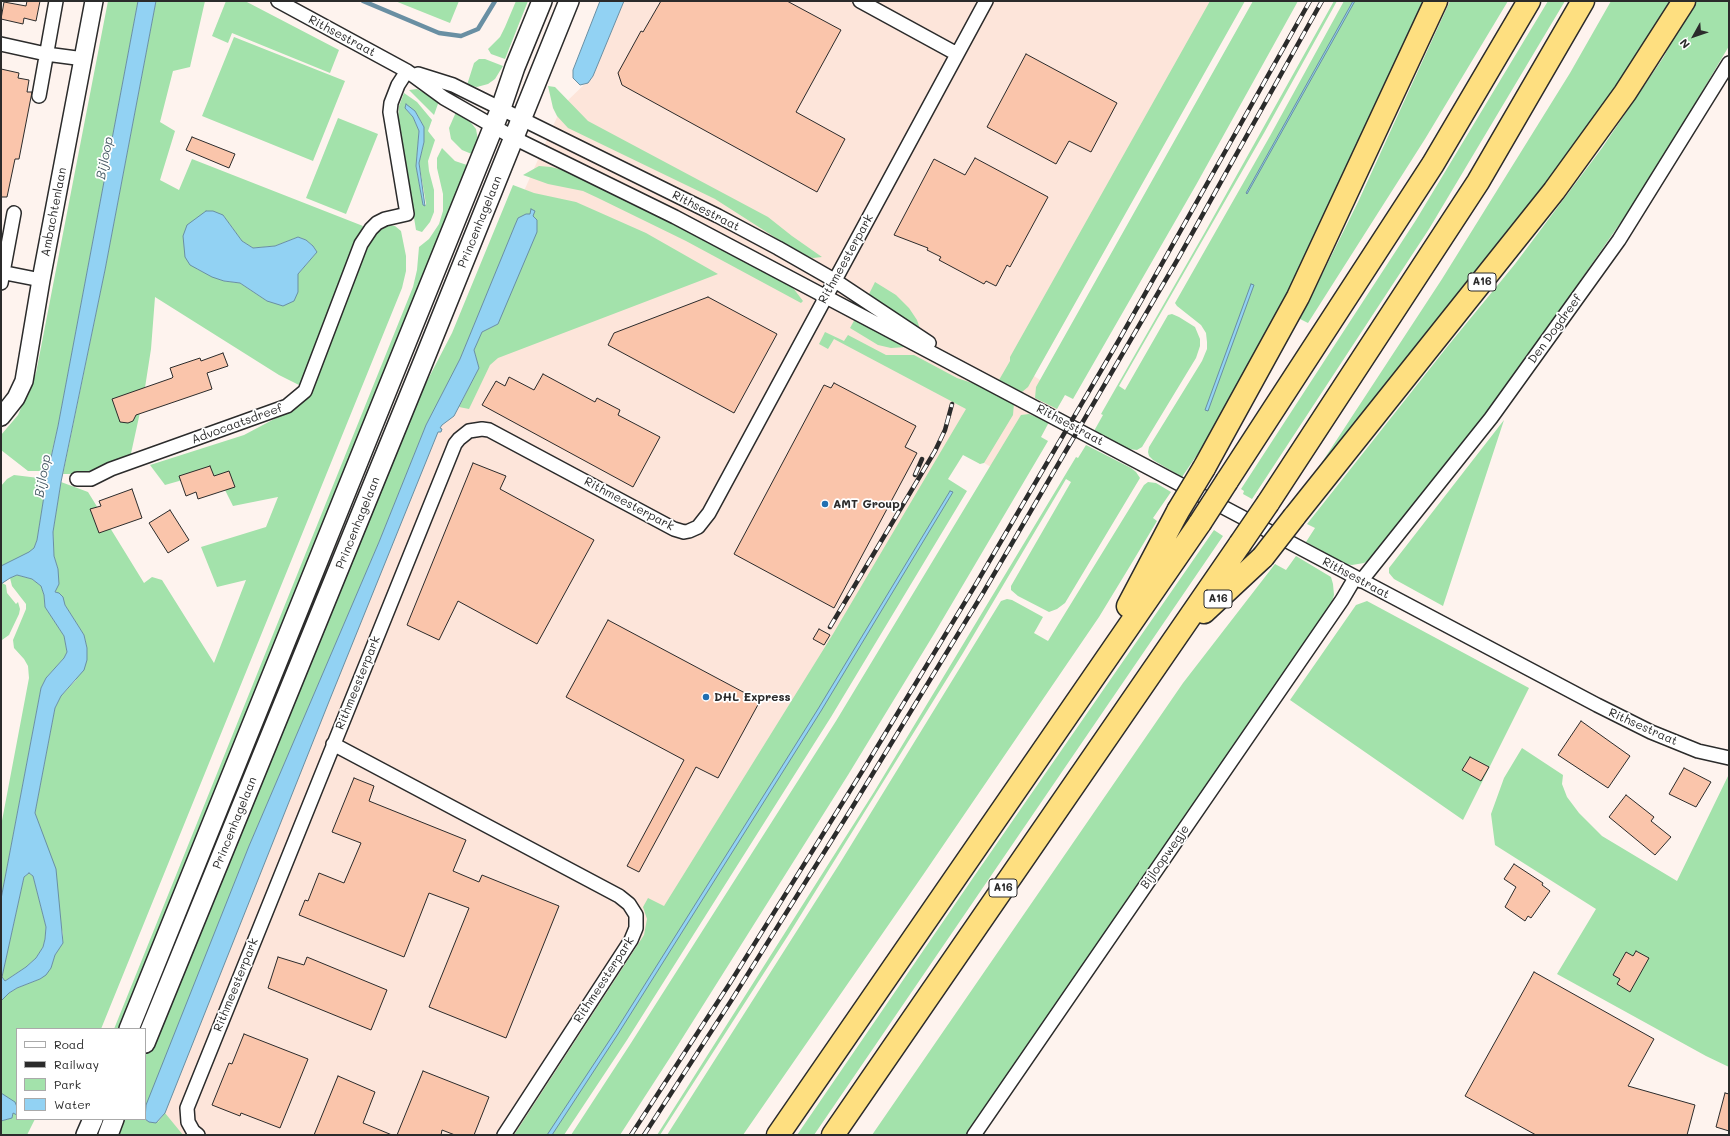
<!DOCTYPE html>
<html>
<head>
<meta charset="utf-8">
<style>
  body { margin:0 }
  #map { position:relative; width:1730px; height:1136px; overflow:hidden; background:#fef3ee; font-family:Mali,sans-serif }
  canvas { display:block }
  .frame { position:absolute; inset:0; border:2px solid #2b2b2b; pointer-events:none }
  .legend { position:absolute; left:16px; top:1028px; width:130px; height:92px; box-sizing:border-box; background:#fff; border:1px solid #aaa; margin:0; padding:5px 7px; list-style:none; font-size:12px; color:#2b2b2b }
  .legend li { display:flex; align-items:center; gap:8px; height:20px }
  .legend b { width:20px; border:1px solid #aaa }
  .north { position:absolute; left:1674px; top:16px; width:40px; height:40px; -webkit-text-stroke:3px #fff; paint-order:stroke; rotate:230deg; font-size:11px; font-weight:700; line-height:16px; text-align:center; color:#2b2b2b }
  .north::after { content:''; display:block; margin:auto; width:14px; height:18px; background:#2b2b2b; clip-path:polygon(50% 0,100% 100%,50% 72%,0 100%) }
</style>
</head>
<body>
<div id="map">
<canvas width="1730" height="1136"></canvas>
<div class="frame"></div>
<ul class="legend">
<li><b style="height:5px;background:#fff"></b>Road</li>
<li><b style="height:5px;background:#2b2b2b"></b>Railway</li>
<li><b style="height:11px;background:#a3e2ab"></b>Park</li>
<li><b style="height:11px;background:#92d2f3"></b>Water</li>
</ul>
<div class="north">N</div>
</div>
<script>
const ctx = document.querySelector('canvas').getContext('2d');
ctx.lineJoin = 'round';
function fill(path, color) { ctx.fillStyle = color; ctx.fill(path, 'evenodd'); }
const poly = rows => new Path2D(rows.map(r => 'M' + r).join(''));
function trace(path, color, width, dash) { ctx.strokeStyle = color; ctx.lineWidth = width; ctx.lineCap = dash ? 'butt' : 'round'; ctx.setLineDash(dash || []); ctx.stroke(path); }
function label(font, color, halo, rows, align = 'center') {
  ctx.font = font + ' Mali,sans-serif'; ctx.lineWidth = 3.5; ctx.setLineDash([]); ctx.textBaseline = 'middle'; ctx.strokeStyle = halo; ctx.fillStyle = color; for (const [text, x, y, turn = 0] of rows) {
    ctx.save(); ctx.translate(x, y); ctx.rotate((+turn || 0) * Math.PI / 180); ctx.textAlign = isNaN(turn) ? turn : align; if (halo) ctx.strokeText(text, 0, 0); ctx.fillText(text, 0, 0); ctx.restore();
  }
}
const built = poly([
  [624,1,1244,1,1034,376,1064,396,1042,435,991,467,962,450,561,1135,121,1135,145,1119,145,1077,447,363,562,106,593,76]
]);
const green = poly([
  [108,1,138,1,58,426,50,460,48,471,28,471,1,450,1,435,18,415,36,373],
  [156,1,205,1,190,67,173,71,160,122,175,131,160,180,179,190,192,159,363,226,301,386,279,375,155,297,151,349,144,394,130,458,105,467,77,474,63,474,105,270],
  [223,215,242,241,253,248,275,246,298,237,306,240,313,246,317,252,298,274,298,292,267,301,240,283,224,281,197,269],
  [226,1,245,1,339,50,330,73,232,33,228,43,212,36],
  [395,1,459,1,450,23],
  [516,1,528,1,505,59,491,54,488,49,500,37,505,27],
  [1210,1,1245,1,1028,387,1022,392,999,380,1010,361,1010,357],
  [1253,1,1298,1,1196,185,1073,399,1065,395,1057,409,1035,398,1036,387],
  [1334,1,1337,1,1264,133,1119,386,1125,390,1168,315,1172,314,1179,317,1195,327,1200,339,1200,346,1196,358,1142,447,1137,450,1128,449,1094,431,1103,415,1101,414,1205,232],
  [1344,1,1427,1,1311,253,1214,430,1182,477,1153,460,1149,456,1148,452,1149,447,1202,361,1207,349,1207,342,1206,333,1201,325,1177,306,1175,303,1270,136],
  [1450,1,1508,1,1425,139,1308,323,1300,319,1359,200],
  [1548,1,1565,1,1429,229,1252,499,1243,494,1244,491,1241,489,1416,220],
  [1611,1,1677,1,1617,95,1296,502,1442,279,1570,73],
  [1694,1,1729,1,1729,46,1648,183,1503,392,1463,445,1378,551,1370,559,1364,563,1352,565,1345,564,1306,542,1315,528,1307,524,1447,347,1515,264,1602,148,1663,58],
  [234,37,345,81,313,161,202,116],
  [479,59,485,59,503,66,495,79,488,84,477,87,467,85,474,63],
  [548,86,555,87,588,121,768,217,792,236,822,257,813,258,801,254,715,199,568,128,557,116,553,108],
  [417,89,439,101,434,115,409,90],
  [404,93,417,102,432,120,428,131,435,140,428,161,429,171,434,190,434,212,430,222,422,232,416,230,398,118,399,106],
  [405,108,415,111,424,127,424,142,419,163,426,204,425,206,423,205,416,166,419,131,413,117],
  [456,112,468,119,476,129,478,140,474,155,462,150,451,139,449,128],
  [338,118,378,134,346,214,306,198],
  [442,148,455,161,470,166,123,1029,114,1029,413,287,417,270,419,247,429,239,439,224,443,211,443,194,437,168,437,158],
  [539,166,551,167,567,171,644,206,790,284,803,301,801,303,686,241,598,198,583,191,548,184,523,175],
  [513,185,534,193,576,202,646,233,718,274,498,358,490,365,469,409,459,407,479,368,474,350,482,332,498,324,530,214,518,218,460,359,426,425,379,542,249,846,145,1109,145,1057,411,412,452,333],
  [388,225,395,226,401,231,406,256,406,271,402,288,101,1029,17,1029,17,1107,1,1093,1,1001,9,993,17,988,40,979,51,968,55,955,63,943,63,935,47,849,35,813,55,708,61,696,76,680,87,648,84,635,79,627,65,605,62,597,55,591,58,569,54,556,53,532,61,482,88,492,144,583,152,577,162,580,214,663,246,580,217,587,201,547,266,527,278,497,233,506,224,488,193,477,165,485,150,465,244,435,297,407,308,395,369,240,378,229],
  [875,282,896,295,909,308,917,320,920,329,868,296],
  [855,319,907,347,891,348,878,345,850,328],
  [825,332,844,341,848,335,886,355,914,355,957,378,975,384,1014,403,1013,415,984,463,980,464,963,455,948,479,967,491,831,717,627,1040,564,1135,514,1135,644,935,647,919,643,907,648,898,664,906,833,634,966,409,834,339,828,349,819,344],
  [1029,414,1049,422,1041,437,1048,441,934,634,848,775,673,1053,620,1135,571,1135,631,1043,836,721,1021,415],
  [1504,420,1443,606,1394,579,1389,573,1389,568],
  [1086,445,1131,468,1136,472,1140,478,1065,603,1057,609,1049,612,1018,596,1011,590,1011,586,1071,482,1066,479,963,653,789,934,660,1135,657,1135,874,792,1076,457,1078,458],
  [14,475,47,479,37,540,34,548,29,553,1,566,1,486,7,479],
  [1148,482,1156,483,1171,492,1153,518,1157,521,1130,566,1099,617,923,875,743,1135,667,1135,840,863,1001,601,1007,599,1012,600,1043,617,1034,633,1048,641,1144,485],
  [1214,530,1223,536,814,1135,797,1135,975,875],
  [1296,556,1331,577,1333,584,1334,595,1331,605,966,1135,872,1135,1183,683,1275,564,1286,570],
  [17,575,32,579,41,586,44,595,45,607,64,636,67,652,64,658,46,678,41,688,1,899,1,826,29,678,28,666,24,659,14,648,13,640,26,609,26,604,12,586,10,578],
  [2,583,6,585,7,593,16,604,18,602,20,609,19,614,9,635,2,640,1,584],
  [1367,601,1529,688,1463,820,1290,700,1356,605],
  [1522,748,1563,775,1562,784,1567,797,1579,813,1602,836,1677,881,1729,774,1729,1067,1706,1056,1557,974,1596,909,1495,845,1491,814,1504,778],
  [29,873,33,876,46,927,45,939,43,947,36,958,26,967,5,981,2,977,24,877],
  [13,1113,17,1113,17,1119,35,1119,27,1135,1,1135,1,1121,12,1118],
  [165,1113,183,1135,113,1135,120,1119,145,1119,149,1122,158,1122]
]);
const water = poly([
  [138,1,156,1,105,270,61,482,53,532,54,556,58,569,59,584,55,592,59,593,63,597,65,605,79,627,84,635,87,648,87,660,84,670,61,696,55,708,35,813,56,869,63,943,55,955,51,968,46,975,40,979,17,988,9,993,1,1001,1,899,41,688,46,678,64,658,67,652,64,636,45,607,44,595,41,586,32,579,17,575,10,578,1,584,1,566,29,552,34,548,37,540,48,471,58,426,138,1],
  [29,873,33,876,46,927,45,939,43,947,36,958,26,967,5,981,2,977,24,877,29,873],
  [600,1,624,1,593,76,588,83,580,85,573,78,573,70,600,1],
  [1353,1,1355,1,1247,194,1246,193,1353,1],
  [406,104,415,111,424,127,424,142,419,163,425,206,423,205,416,166,419,131,413,117,405,108,406,104],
  [531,209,535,211,533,216,537,220,537,232,498,324,482,332,474,350,479,368,454,416,442,425,440,428,442,429,441,432,438,432,330,699,165,1113,156,1123,149,1122,145,1119,146,1105,249,846,379,542,426,425,460,359,515,225,518,218,526,214,530,214,531,209],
  [206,211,213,211,223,215,242,241,253,248,275,246,298,237,306,240,313,246,317,252,298,274,298,292,294,301,283,306,267,301,240,283,224,281,212,277,190,265,185,257,183,236,187,225,206,211],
  [1251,284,1254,285,1208,411,1205,410,1251,284],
  [950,491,953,492,821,711,618,1034,552,1135,547,1135,615,1032,818,709,950,491],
  [1,1093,15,1102,17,1107,17,1115,13,1113,12,1118,1,1121,1,1093]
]);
const stream = poly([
  [363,1,439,33,461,36,478,29,495,1]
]);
const building = poly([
  [27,1,40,1,36,21,24,18,23,24,1,19,4,2,26,6,27,1],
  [661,1,787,1,841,30,796,112,845,139,817,192,622,85,618,73,641,31,643,32,661,1],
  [1026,54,1117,103,1091,152,1069,141,1056,164,987,127,1026,54],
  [1,69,19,73,18,78,29,80,27,92,32,92,19,159,15,159,7,197,1,197,1,69],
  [192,137,235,154,229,168,186,150,192,137],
  [975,158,1048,197,1010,267,1007,265,996,286,986,281,984,284,939,260,941,257,927,250,928,248,894,235,934,159,965,175,975,158],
  [708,297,777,334,734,413,608,345,614,333,708,297],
  [223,353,228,366,207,373,212,389,136,415,133,421,128,423,120,422,112,399,172,378,173,377,170,368,200,358,201,361,223,353],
  [543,374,595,402,597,398,620,410,618,415,660,437,633,487,482,405,496,381,505,386,509,377,534,390,543,374],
  [834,383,916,426,905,447,917,453,834,608,734,554,824,385,831,388,834,383],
  [473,463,506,476,500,489,594,540,537,644,458,601,439,640,407,625,473,463],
  [210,466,214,476,229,471,235,487,198,499,196,492,186,496,179,476,210,466],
  [132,489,142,518,99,533,90,509,101,506,99,501,132,489],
  [170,510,189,540,168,553,149,523,170,510],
  [608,620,760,701,718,778,696,767,639,872,627,866,684,760,566,697,608,620],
  [819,629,830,635,824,645,813,639,819,629],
  [1581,721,1630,756,1608,788,1558,755,1581,721],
  [1470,757,1489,767,1481,781,1462,770,1470,757],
  [1684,768,1711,782,1696,807,1669,794,1684,768],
  [354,778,374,786,369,801,466,840,453,871,479,882,482,875,559,906,506,1038,429,1007,469,908,429,893,404,957,299,915,305,900,308,901,319,873,344,883,361,843,332,832,354,778],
  [1626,795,1654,817,1651,821,1671,837,1655,855,1609,817,1626,795],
  [1514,864,1543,883,1542,885,1550,891,1531,918,1528,916,1525,921,1505,907,1516,887,1504,879,1514,864],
  [1636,951,1649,958,1630,992,1617,984,1620,979,1613,975,1626,952,1633,956,1636,951],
  [278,957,304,965,307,957,387,990,371,1030,268,988,278,957],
  [1534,972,1654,1039,1628,1086,1695,1105,1687,1135,1536,1135,1465,1096,1534,972],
  [244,1034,308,1059,280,1128,241,1113,240,1116,212,1105,229,1063,232,1064,244,1034],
  [423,1071,489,1097,474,1135,455,1135,442,1130,441,1135,397,1135,423,1071],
  [338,1076,375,1092,363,1123,392,1135,314,1135,338,1076],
  [1725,1093,1729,1094,1729,1131,1716,1127,1725,1093]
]);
const minor = poly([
  [278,1,407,71,444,98,514,138,675,217,1597,705,1651,732,1698,751,1729,758],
  [860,1,957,54],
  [1,44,46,54,84,59],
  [418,74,453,85,718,216,778,248,834,280,929,343],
  [39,96,56,1],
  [1,272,41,280],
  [1,283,14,213],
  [77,479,91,479,111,469,287,406,305,391,361,244,371,229,377,223,385,219,407,214,390,112,391,103,398,85,407,71],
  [1361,581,1491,418,1619,240,1729,63],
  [333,744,619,896,629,904,636,915,636,928,631,940,504,1135],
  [198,1135,193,1131,188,1122,187,1108,455,444,459,439,469,431,482,429,489,430,674,529,684,532,689,531,698,527,709,513,986,1],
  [974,1135,1342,600,1355,578]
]);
const tertiary = poly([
  [1,417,16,398,24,381,41,280,94,1]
]);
const secondary = poly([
  [129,1029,501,108,515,67,542,1],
  [145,1043,424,360,569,1],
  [86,1135,93,1119],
  [108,1135,114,1119]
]);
const motorway = poly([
  [1204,468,1298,297,1436,1],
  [1227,481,1433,164,1529,1],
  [1268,503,1478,182,1583,1],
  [1294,517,1554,191,1625,93,1684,1],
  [1128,606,1178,511],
  [1204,612,1263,557],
  [778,1135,1200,523],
  [833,1135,1240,544]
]);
const rail = poly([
  [915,475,922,459],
  [830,627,935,451,945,430,952,404],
  [631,1135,730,983,868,762,976,584,1119,340,1310,1],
  [644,1135,731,1001,850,811,983,593,1179,257,1322,1]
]);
const motorwayBridge = poly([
  [1178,511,1204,468],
  [1200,523,1227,481],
  [1240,544,1268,503],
  [1263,557,1294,517]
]);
const markers = [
  [825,504,4,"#1f6fb2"],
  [706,697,4,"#1f6fb2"]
];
const shields = [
  [1482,282,28],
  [1218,599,28],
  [1003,888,28]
];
const shieldNames = [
  ["A16",1482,282],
  ["A16",1218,599],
  ["A16",1003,888]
];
const streetNames = [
  ["Rithsestraat",342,36,28],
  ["Rithsestraat",706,211,27],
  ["Ambachtenlaan",54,212,-79],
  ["Princenhagelaan",480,222,-68],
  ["Rithmeesterpark",846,259,-61],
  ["Den Dogdreef",1555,329,-54],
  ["Advocaatsdreef",237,424,-20],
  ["Rithsestraat",1070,425,28],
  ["Rithmeesterpark",629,504,28],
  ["Princenhagelaan",358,523,-68],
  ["Rithsestraat",1356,578,28],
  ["Rithmeesterpark",358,683,-68],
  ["Rithsestraat",1643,727,24],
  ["Princenhagelaan",235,823,-68],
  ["Bijloopwegje",1165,857,-55],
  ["Rithmeesterpark",604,980,-57],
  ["Rithmeesterpark",236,985,-68]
];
const poiNames = [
  ["AMT Group",833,504],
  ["DHL Express",714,697]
];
const waterNames = [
  ["Bijloop",105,158,-79],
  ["Bijloop",43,476,-80]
];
fill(built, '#fde5da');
fill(green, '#a3e2ab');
fill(water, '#92d2f3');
trace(water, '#698fa3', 1);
trace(stream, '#698fa3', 4.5);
fill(building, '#fac5ab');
trace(building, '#2b2b2b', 1);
trace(minor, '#2b2b2b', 16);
trace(tertiary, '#2b2b2b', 20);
trace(secondary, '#2b2b2b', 22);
trace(motorway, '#2b2b2b', 25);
trace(minor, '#fff', 13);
trace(tertiary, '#fff', 17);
trace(secondary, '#fff', 19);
trace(motorway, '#fedf80', 22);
trace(rail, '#2b2b2b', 4.5);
trace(rail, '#fff', 3, [9]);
trace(motorwayBridge, '#2b2b2b', 25, []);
trace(motorwayBridge, '#fedf80', 22);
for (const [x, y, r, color] of markers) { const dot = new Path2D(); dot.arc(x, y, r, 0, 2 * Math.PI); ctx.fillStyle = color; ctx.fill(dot); trace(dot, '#fff', 1.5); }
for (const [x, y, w] of shields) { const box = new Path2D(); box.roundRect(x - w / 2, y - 9, w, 18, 3); ctx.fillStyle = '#fff'; ctx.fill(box); trace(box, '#2b2b2b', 1); }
label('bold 11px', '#2b2b2b', null, shieldNames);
label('12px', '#2b2b2b', '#fff', streetNames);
label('bold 12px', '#2b2b2b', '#fff', poiNames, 'left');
label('italic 13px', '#4a5d67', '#fff', waterNames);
</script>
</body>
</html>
